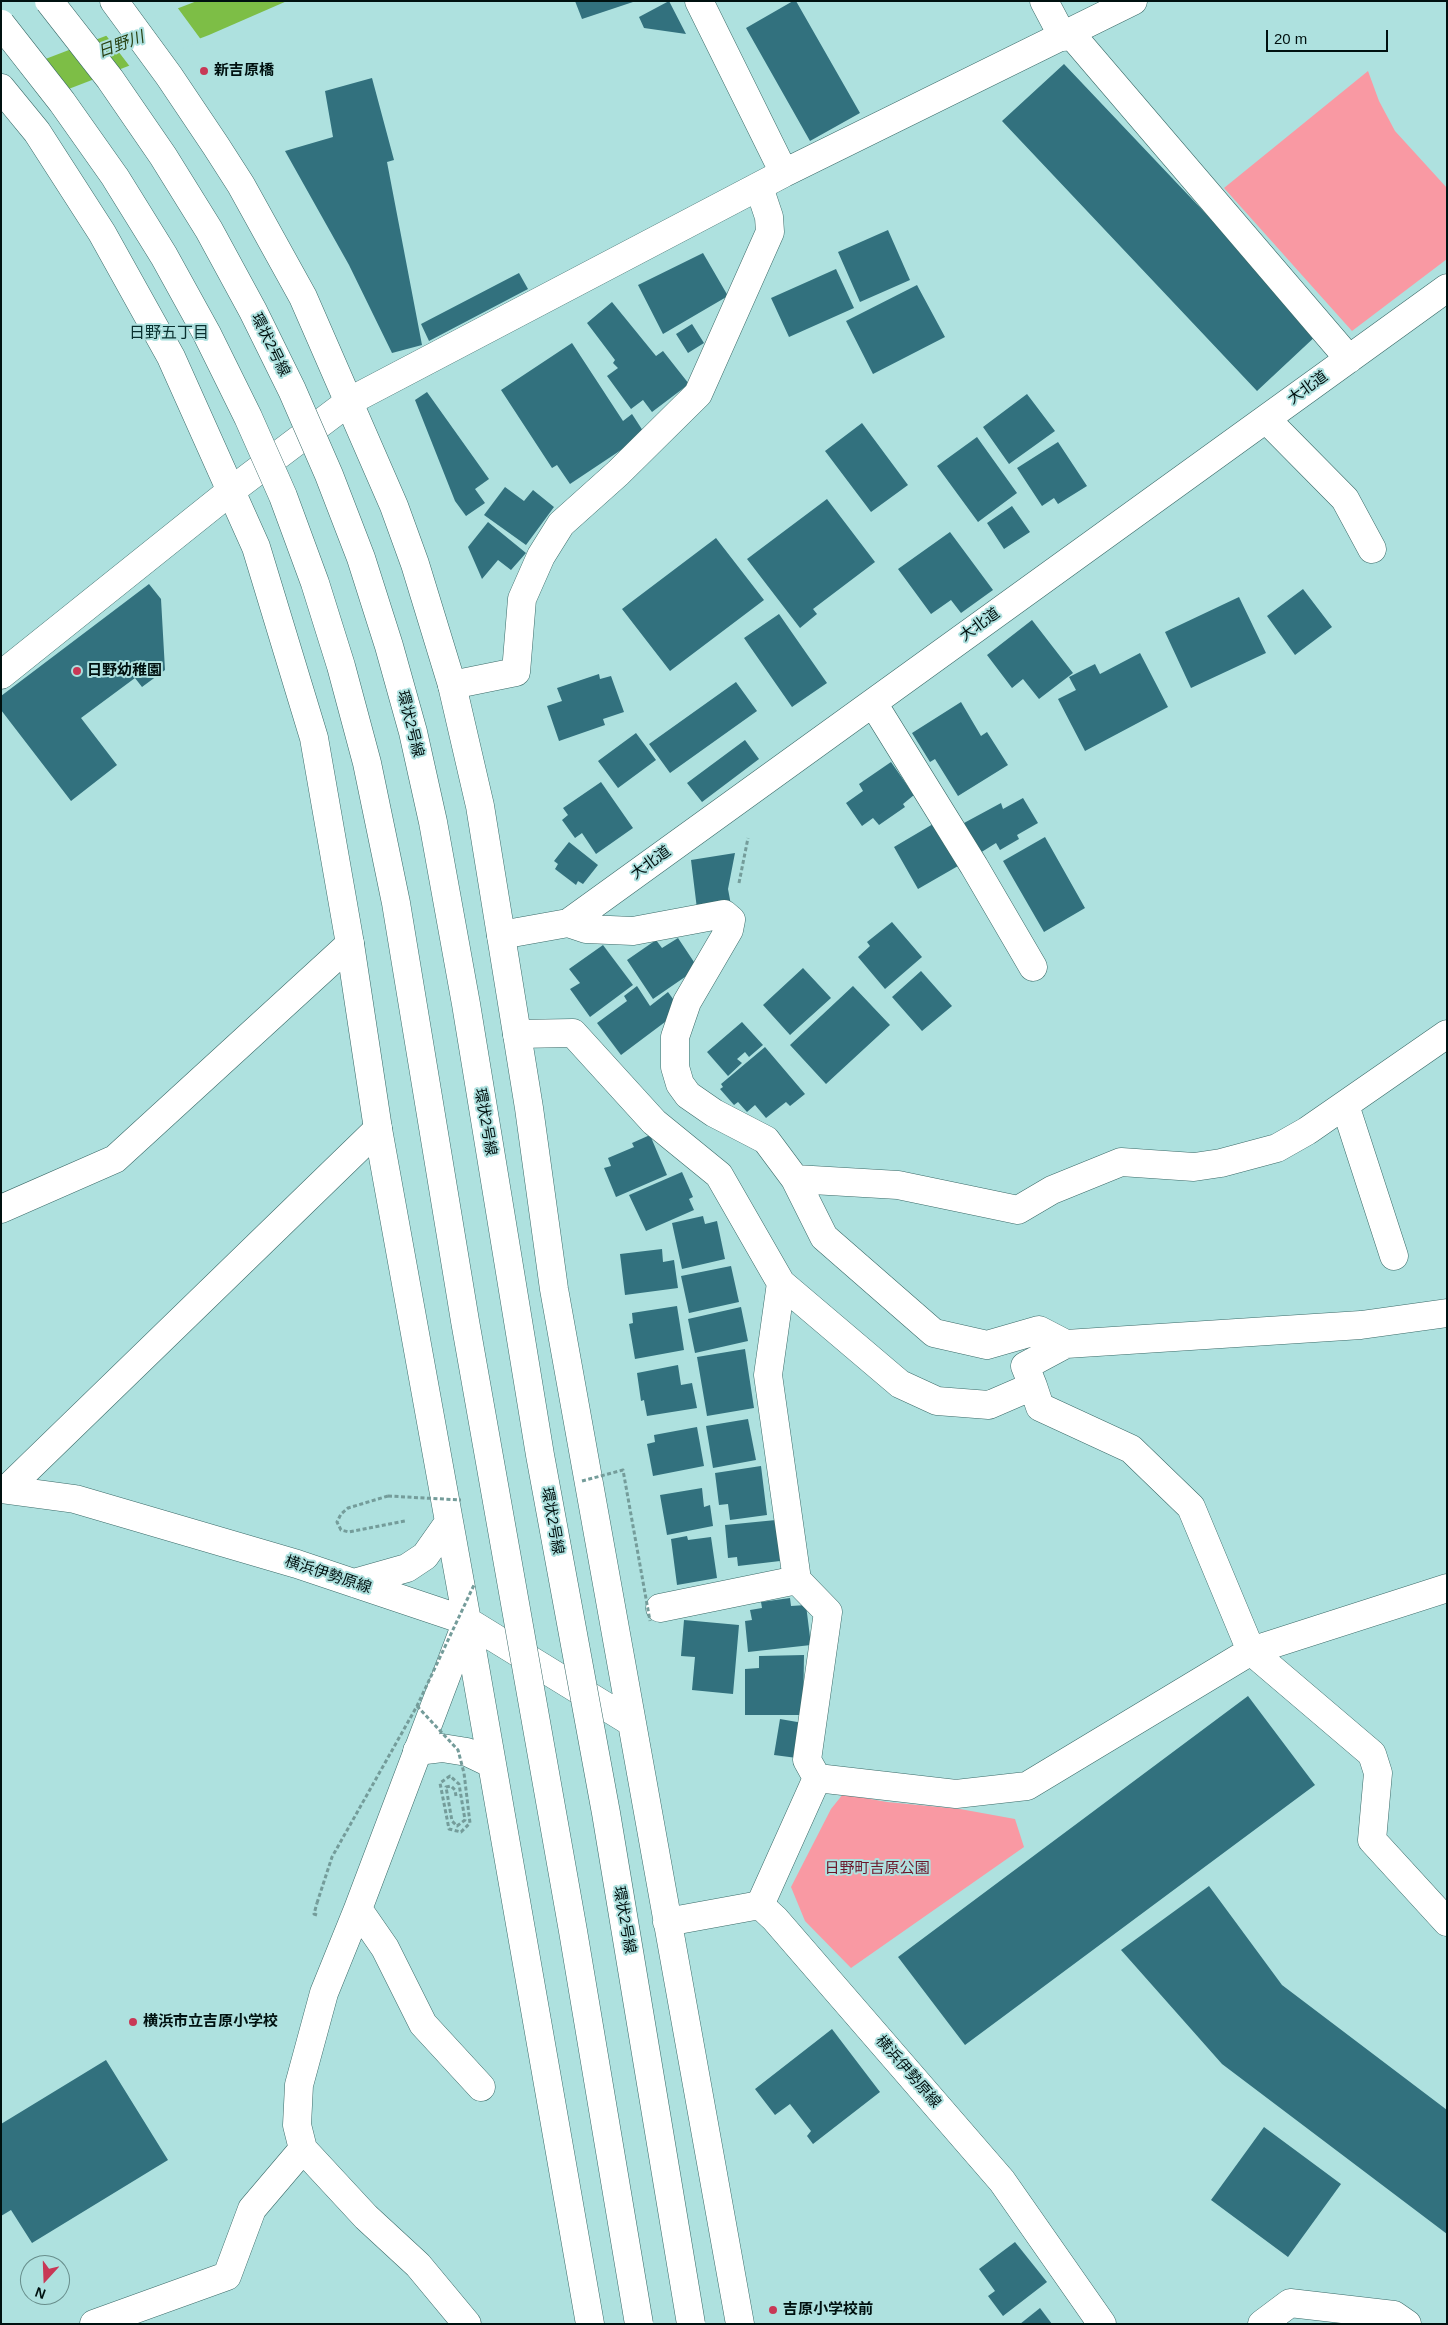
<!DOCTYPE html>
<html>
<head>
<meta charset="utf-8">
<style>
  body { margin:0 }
  #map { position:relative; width:1448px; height:2325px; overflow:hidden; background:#aee1df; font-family:Helvetica,sans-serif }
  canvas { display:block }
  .frame { position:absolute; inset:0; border:2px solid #001110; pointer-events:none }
  .north { position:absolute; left:20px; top:2255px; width:50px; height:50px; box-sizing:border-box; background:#aee1df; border:1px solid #688e8c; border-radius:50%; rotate:200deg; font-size:14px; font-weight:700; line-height:20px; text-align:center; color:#001110 }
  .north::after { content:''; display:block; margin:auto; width:18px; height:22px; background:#c83856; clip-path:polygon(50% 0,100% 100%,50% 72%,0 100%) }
  .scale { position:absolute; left:1266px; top:30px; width:122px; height:22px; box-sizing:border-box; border:2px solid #001110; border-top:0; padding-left:6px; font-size:15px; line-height:18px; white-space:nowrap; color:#001110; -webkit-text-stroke:4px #aee1df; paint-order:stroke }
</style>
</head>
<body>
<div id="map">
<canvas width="1448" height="2325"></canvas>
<div class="frame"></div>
<div class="north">N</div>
<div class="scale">20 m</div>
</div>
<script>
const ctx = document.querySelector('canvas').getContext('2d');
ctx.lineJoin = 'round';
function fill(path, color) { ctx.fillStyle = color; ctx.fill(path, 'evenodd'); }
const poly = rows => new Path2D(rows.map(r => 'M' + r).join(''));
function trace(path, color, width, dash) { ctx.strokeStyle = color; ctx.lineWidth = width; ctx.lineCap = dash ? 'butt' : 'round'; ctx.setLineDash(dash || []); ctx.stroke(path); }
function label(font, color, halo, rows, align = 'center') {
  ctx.font = font + ' Helvetica,"Noto Sans JP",sans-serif'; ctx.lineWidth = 4; ctx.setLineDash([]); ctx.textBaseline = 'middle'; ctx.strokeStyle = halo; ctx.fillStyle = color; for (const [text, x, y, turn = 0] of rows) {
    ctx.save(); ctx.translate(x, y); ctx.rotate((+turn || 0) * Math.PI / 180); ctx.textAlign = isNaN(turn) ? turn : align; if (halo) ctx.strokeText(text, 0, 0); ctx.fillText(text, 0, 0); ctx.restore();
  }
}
const green = poly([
  [1368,71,1379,101,1395,131,1447,188,1447,259,1352,331,1224,188],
  [843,1794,887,1802,960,1809,1015,1819,1024,1847,851,1968,805,1921,791,1887,831,1809]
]);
const water = poly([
  [197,1,287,1,209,35,1,115,1,76]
]);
const pier = poly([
  [177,7,202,41,131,68,105,34],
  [18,67,43,101,1,117,1,74]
]);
const building = poly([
  [575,1,633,1,633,2,582,19],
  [669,1,686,34,644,28,639,17],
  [793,1,796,1,860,113,810,141,746,28],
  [1064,64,1319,333,1257,391,1002,121],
  [372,78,394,160,387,162,422,345,392,353,349,265,285,151,333,137,325,91],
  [888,230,910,280,860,302,838,252],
  [703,253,728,296,663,334,638,285],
  [836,269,854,308,789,337,771,298],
  [519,273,528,289,429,341,421,324],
  [917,285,945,337,873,374,846,321],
  [612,302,656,356,663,351,689,384,652,412,643,400,631,409,607,376,618,368,613,363,615,360,587,323],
  [692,324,704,343,688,353,676,334],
  [572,343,623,421,632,414,645,434,570,484,557,465,552,468,501,390],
  [427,392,489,479,475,489,485,503,466,516,455,501,415,400],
  [1027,394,1055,431,1009,464,983,427],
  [862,423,908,485,871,512,825,451],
  [977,437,1017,493,978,522,937,466],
  [1058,442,1087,486,1058,504,1054,498,1042,506,1017,468],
  [505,487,524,501,533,490,554,507,526,545,484,515],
  [827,499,875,562,813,609,817,614,800,628,747,559],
  [1012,506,1030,532,1004,549,987,523],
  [488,522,526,553,511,570,498,560,482,579,468,547],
  [950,532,993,590,961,613,951,600,931,614,898,569],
  [716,538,764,600,670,671,622,609],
  [149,584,161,599,165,670,142,687,135,678,81,718,117,765,71,801,1,710,1,696],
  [1303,589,1332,627,1295,655,1267,616],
  [1239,597,1266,653,1191,688,1165,632],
  [779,614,827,683,792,707,744,638],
  [1032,620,1073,673,1039,699,1023,679,1012,688,987,655],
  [1140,653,1168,707,1085,751,1058,699,1076,690,1069,677,1095,664,1100,674],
  [599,674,600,679,611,676,624,712,603,719,605,725,559,741,547,706,562,701,557,688],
  [736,682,757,711,670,773,649,744],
  [961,702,981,736,987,732,1008,765,958,796,935,759,930,762,912,733],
  [636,733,656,760,618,788,598,761],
  [745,740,759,759,702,802,687,783],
  [891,762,914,795,903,804,905,807,879,825,873,818,862,826,846,803,863,791,859,784],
  [601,782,633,828,596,854,582,833,575,838,562,820,568,815,563,808],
  [1023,798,1038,823,1017,835,1019,839,1000,850,996,843,980,853,964,823,1001,803,1003,809],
  [933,824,958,866,918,889,894,847],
  [1045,837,1085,908,1044,932,1003,861],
  [569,842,598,865,583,884,578,881,576,885,555,869,558,864,554,861],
  [735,853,728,889,731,905,697,909,691,860],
  [892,922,922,957,885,989,858,957,870,946,867,942],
  [678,938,698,968,653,999,627,960,656,940,662,948],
  [603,945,633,985,590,1017,570,989,580,983,569,969],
  [803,968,831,998,790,1035,763,1005],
  [921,971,952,1006,922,1031,892,997],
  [637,986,650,1006,668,992,681,1010,621,1055,597,1023,627,1001,624,996],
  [853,986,890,1025,826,1084,790,1045],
  [742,1022,763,1045,749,1057,745,1052,737,1059,742,1063,728,1076,707,1052],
  [765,1047,805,1094,790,1106,786,1102,766,1118,755,1105,747,1112,738,1102,734,1105,720,1089,723,1087,721,1084],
  [650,1135,667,1175,616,1197,604,1168,611,1166,608,1158,634,1147,632,1143],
  [682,1172,693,1197,689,1199,694,1210,646,1231,629,1195],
  [703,1216,705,1224,717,1221,725,1259,682,1269,672,1223],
  [662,1249,663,1262,674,1260,678,1288,625,1295,620,1254],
  [731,1266,739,1302,689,1313,681,1276],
  [677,1306,684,1350,635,1359,629,1324,633,1323,632,1313],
  [741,1307,748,1341,695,1353,688,1319],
  [745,1349,754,1408,707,1416,697,1357],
  [678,1365,681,1385,692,1383,697,1408,647,1416,644,1400,641,1401,637,1373],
  [748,1419,756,1460,713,1468,706,1426],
  [697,1427,704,1466,653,1476,647,1444,655,1442,654,1435],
  [761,1466,767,1515,730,1520,728,1504,719,1505,715,1473],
  [702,1488,704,1507,710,1505,713,1526,667,1535,660,1495],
  [776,1520,780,1561,738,1566,737,1557,728,1558,725,1525],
  [687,1536,688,1540,711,1537,717,1578,677,1585,671,1539],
  [790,1598,791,1606,806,1605,811,1645,748,1652,745,1621,752,1620,750,1610,762,1608,761,1602],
  [684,1620,739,1625,733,1694,692,1690,695,1657,681,1656],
  [804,1655,803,1715,745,1715,745,1669,759,1668,759,1656],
  [1248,1696,1315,1785,965,2045,898,1957],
  [780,1719,803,1723,797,1758,774,1755],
  [1209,1886,1282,1985,1447,2110,1447,2234,1222,2064,1121,1950],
  [832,2029,880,2092,813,2144,807,2136,811,2131,790,2104,775,2115,755,2089],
  [106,2060,168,2160,32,2243,11,2210,1,2216,1,2124],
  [1264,2127,1341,2184,1288,2257,1211,2200],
  [1015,2242,1047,2282,1003,2316,988,2296,995,2291,979,2269],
  [1040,2308,1052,2324,1020,2324]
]);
const path = poly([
  [739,883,748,838],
  [388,1496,348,1508,341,1514,337,1522,341,1530,349,1532,405,1521],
  [317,1915,314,1914,317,1903]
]);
const minor = poly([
  [699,1,784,173],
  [1044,1,1063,37],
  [1070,33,1349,359],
  [1266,419,1345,499,1372,549],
  [1,675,232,490,350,401,784,173,1133,1],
  [452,685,516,672,522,599,541,556,561,524,618,473,698,394,770,232,769,217,759,187],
  [873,703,974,866,1033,967],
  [568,923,586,929,633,931,724,914,731,920,729,930,687,1002,675,1037,675,1067,680,1084,688,1095,714,1113,766,1140,795,1179],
  [501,935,568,923,1447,288],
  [517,1034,573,1033,654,1122,719,1175,781,1283,768,1375,797,1580],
  [1345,1105,1394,1256],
  [1,1209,115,1159,350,944],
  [781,1283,900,1384,937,1401,989,1405,1033,1386,1040,1407,1131,1449,1191,1507,1251,1651,1372,1754,1378,1773,1372,1840,1447,1922],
  [1066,1344,1039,1330,987,1345,934,1333,824,1237,795,1179,898,1185,1018,1210,1052,1190,1121,1162,1194,1167,1221,1163,1277,1148,1307,1131,1447,1034],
  [1033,1386,1025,1366,1066,1344,1361,1325,1447,1313],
  [7,1489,378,1129],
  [660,1608,797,1580,828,1612,807,1760,817,1778],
  [760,1905,817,1778,956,1794,1027,1786,1251,1651,1447,1588],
  [358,1909,385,1948,423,2024,481,2087],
  [94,2324,227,2276,252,2209,303,2149],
  [467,2324,418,2265,366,2217,303,2149,297,2125,299,2085,324,1993,358,1909,467,1621],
  [1262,2324,1290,2303,1394,2315,1407,2324]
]);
const major = poly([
  [114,1,169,76,216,146,241,185,303,297,394,506,415,564,452,685,480,806,529,1108,554,1289,740,2324],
  [1,88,37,132,102,233,171,357,256,547,314,738,350,944,378,1129,467,1621,590,2324],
  [1,1489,75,1499,297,1564,467,1621,631,1722],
  [354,1583,407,1568,425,1556,449,1522],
  [417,1751,442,1748,467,1752,492,1764],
  [667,1922,760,1905,775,1919,1002,2181,1102,2324]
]);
const pathBridge = poly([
  [582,1481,623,1470,650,1621],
  [388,1496,461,1500],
  [417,1706,458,1750,464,1773,470,1823,461,1832,449,1829,440,1783,450,1776,459,1784,465,1820,457,1826,452,1821,446,1787,451,1786,455,1790,456,1796],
  [317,1903,332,1857,417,1706,474,1585]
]);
const majorBridge = poly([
  [49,1,110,79,163,156,209,230,253,311,292,390,329,475,361,558,389,646,413,732,433,822,466,1004,540,1455,606,1813,691,2324],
  [1,24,62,102,115,177,164,256,207,334,248,417,283,496,315,583,341,666,367,763,396,903,465,1321,573,1931,639,2324]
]);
const markers = [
  [204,71,5,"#c83856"],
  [77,671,5,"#c83856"],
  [133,2022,5,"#c83856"],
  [773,2310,5,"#c83856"]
];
const poiNames = [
  ["新吉原橋",214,71],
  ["日野幼稚園",87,671],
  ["横浜市立吉原小学校",143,2022],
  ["吉原小学校前",783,2310]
];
const streetNames = [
  ["環状2号線",270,345,64],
  ["大北道",1308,388,-36],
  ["大北道",980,625,-36],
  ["環状2号線",410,724,76],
  ["大北道",651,863,-36],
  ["環状2号線",485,1122,80],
  ["環状2号線",552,1521,80],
  ["横浜伊勢原線",328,1575,18],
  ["環状2号線",624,1920,80],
  ["横浜伊勢原線",908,2072,49]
];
const parkNames = [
  ["日野町吉原公園",877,1869]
];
const waterNames = [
  ["日野川",121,45,-20]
];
const neighbourhoodNames = [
  ["日野五丁目",169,334]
];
fill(green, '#f999a3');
fill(water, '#7dbe46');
fill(pier, '#aee1df');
fill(building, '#32717e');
trace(minor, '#3a6a68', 29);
trace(major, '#3a6a68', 29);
trace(path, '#749c9a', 3, [4, 2.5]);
trace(minor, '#fff', 28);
trace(major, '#fff', 28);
trace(majorBridge, '#3a6a68', 29, []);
trace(pathBridge, '#749c9a', 3, [4, 2.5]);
trace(majorBridge, '#fff', 28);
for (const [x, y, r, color] of markers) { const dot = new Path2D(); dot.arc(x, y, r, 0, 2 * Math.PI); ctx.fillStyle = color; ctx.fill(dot); trace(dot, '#aee1df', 2); }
label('bold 15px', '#001110', '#aee1df', poiNames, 'left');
label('15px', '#001110', '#aee1df', streetNames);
label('15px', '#6b1629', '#aee1df', parkNames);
label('italic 16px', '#284112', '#aee1df', waterNames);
label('16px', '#0a3130', '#aee1df', neighbourhoodNames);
</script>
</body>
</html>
